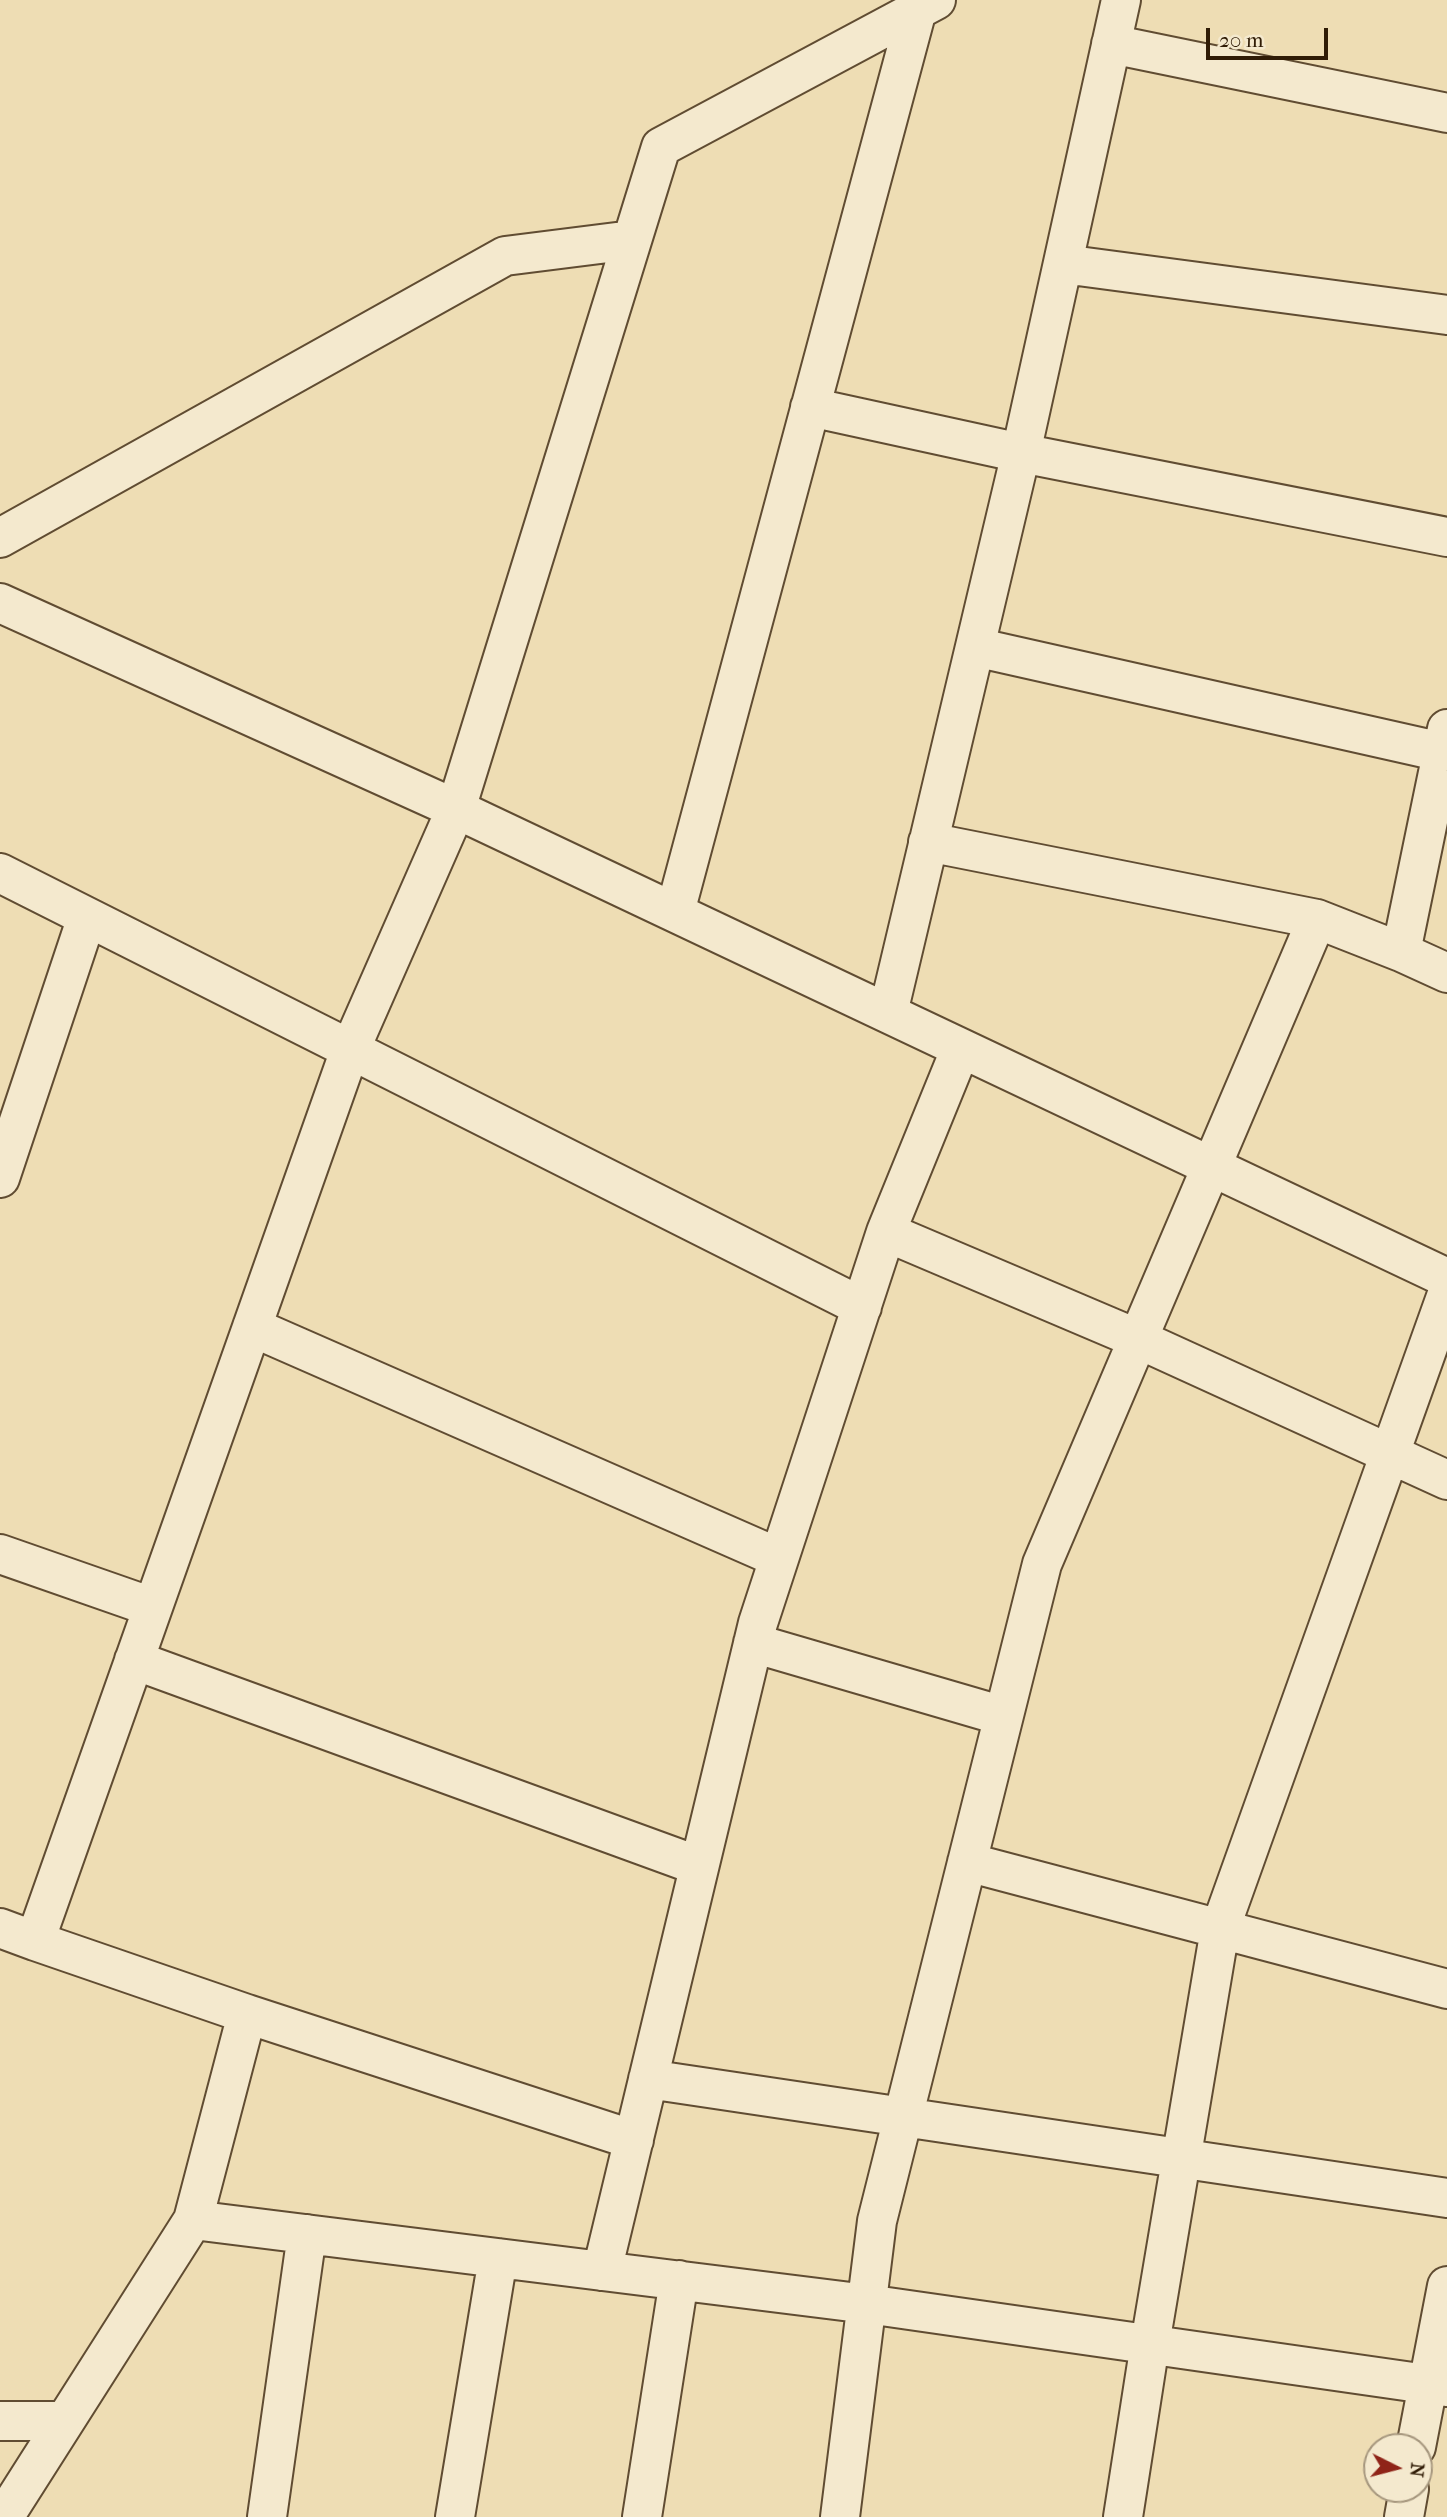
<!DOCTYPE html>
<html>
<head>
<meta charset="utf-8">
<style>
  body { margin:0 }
  #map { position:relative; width:1447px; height:2517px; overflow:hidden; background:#eeddb4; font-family:"IM FELL French Canon",serif }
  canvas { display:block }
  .north { position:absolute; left:1363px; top:2433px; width:70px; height:70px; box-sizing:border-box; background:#f4e9ce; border:2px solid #a6977e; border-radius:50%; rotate:96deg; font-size:19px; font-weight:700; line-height:28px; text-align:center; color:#301c06 }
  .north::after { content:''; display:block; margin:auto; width:24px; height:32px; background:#8f2418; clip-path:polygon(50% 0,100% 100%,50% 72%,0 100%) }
  .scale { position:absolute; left:1206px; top:28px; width:122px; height:32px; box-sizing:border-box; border:4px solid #301c06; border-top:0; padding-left:9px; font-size:21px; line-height:24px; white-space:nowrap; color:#301c06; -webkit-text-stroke:5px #f4e9ce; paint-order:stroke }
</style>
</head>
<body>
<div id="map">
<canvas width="1447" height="2517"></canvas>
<div class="north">N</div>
<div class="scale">20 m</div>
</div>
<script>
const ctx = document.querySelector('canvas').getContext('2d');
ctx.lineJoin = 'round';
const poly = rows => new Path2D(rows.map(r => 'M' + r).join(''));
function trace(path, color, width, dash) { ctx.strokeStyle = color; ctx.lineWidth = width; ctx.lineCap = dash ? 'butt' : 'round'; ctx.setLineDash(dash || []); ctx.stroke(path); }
const minor = poly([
  [1111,44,1447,113],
  [1063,264,1447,315],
  [810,407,1021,453,1447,537],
  [0,538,505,256,632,240],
  [0,603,456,809,1447,1278],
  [975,647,1442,752],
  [928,842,1317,919],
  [0,873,862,1307],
  [675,912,917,10],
  [1401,952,1447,973],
  [888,1013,1021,453,1121,0],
  [0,1178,87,917],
  [886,1232,961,1048],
  [252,1327,779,1558],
  [0,1554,152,1607],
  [753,1643,1003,1716],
  [134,1660,699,1866],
  [967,1862,1447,1989],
  [0,1928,35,1941],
  [247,2014,634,2140],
  [648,2079,1447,2198],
  [193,2220,247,2014,35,1941,350,1050,456,809,661,147,936,0],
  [602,2271,758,1623,886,1232,1138,1339,1447,1480],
  [0,2421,65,2421],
  [1416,2447,1447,2286],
  [4,2517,193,2220,867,2304,1447,2387],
  [267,2517,307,2234],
  [455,2517,498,2258],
  [642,2517,679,2280],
  [840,2517,877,2221,1042,1564,1317,919,1401,952,1447,729],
  [1123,2517,1150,2344,1220,1929,1447,1294],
  [1404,2517,1409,2489]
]);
trace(minor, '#604c32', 42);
trace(minor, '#f4e9ce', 38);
</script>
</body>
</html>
